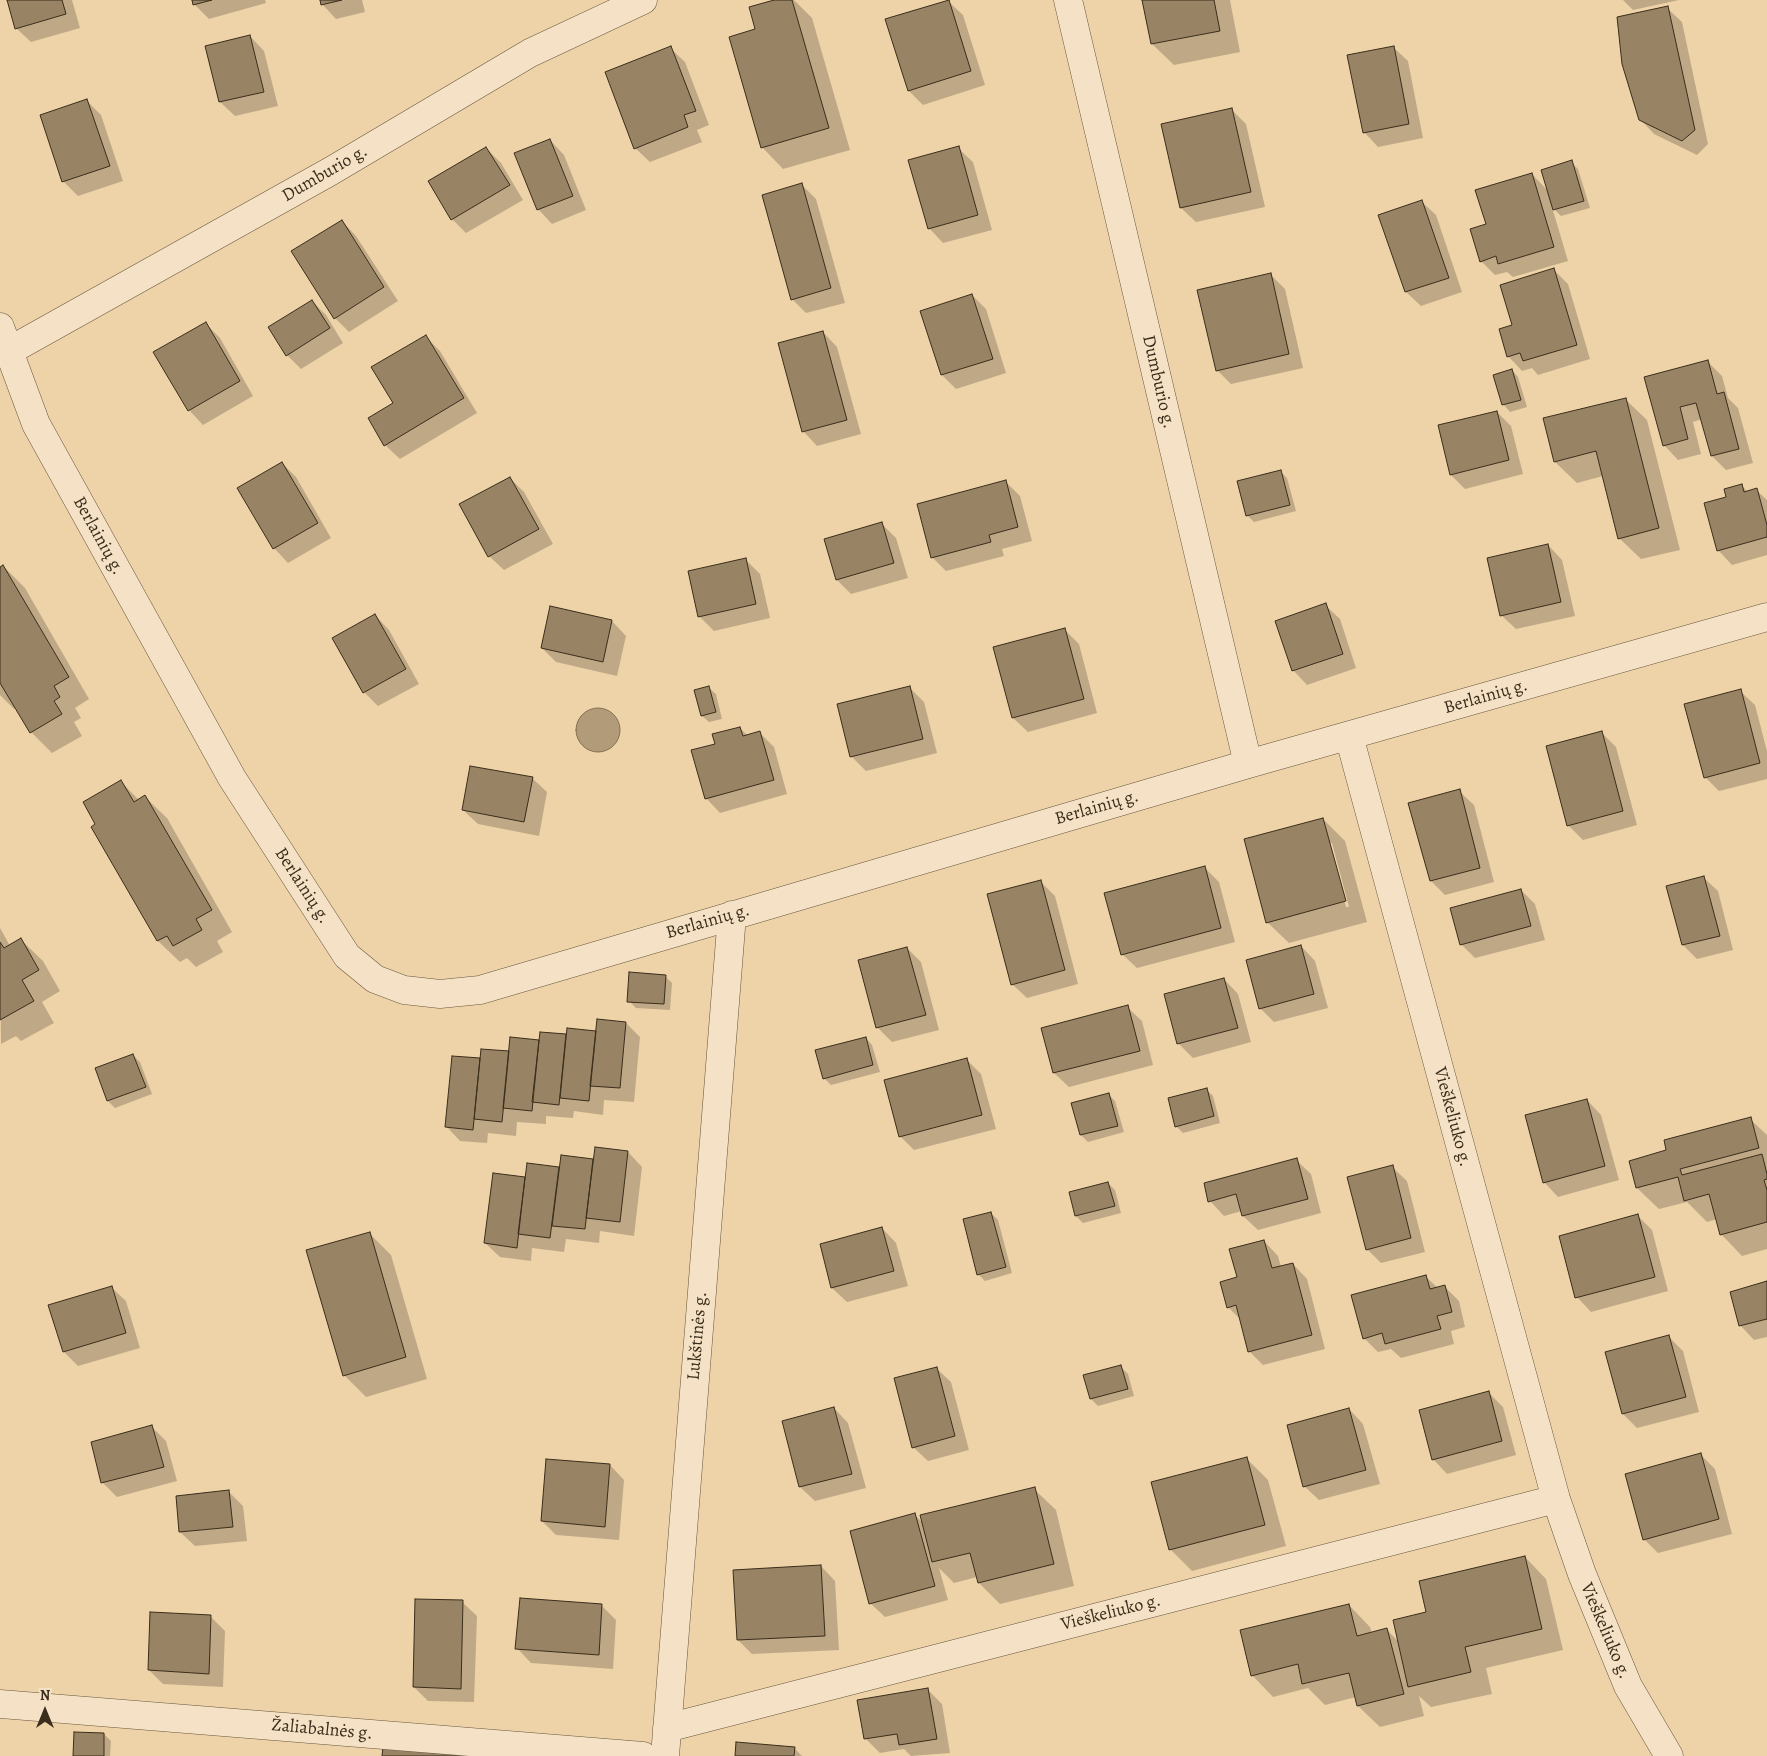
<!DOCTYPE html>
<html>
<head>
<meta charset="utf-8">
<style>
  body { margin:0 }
  #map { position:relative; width:1767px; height:1756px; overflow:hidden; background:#efd3a8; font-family:Alegreya,serif }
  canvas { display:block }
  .north { position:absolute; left:20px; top:1686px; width:50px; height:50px; -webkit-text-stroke:4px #f5e2c6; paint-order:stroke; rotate:0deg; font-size:14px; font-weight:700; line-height:20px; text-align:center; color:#3a2d1b }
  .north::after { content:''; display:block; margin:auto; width:18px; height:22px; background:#3a2d1b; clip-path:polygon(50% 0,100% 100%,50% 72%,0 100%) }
</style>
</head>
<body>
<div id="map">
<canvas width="1767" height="1756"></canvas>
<div class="north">N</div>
</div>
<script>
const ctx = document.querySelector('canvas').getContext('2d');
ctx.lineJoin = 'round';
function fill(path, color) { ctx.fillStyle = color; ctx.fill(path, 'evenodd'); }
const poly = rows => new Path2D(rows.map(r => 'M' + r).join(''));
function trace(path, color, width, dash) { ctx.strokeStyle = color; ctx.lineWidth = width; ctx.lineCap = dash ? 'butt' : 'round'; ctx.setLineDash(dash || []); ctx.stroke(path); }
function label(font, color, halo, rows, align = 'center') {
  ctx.font = font + ' Alegreya,serif'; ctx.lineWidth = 4; ctx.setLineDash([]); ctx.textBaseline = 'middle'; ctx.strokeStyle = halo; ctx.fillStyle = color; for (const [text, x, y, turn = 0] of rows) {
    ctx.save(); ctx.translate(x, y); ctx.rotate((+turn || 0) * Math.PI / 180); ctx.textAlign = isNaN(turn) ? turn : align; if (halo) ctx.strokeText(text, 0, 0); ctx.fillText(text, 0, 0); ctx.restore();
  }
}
const water = poly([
  '576 730a22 22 0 1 1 44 0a22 22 0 1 1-44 0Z'
]);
const shadow = poly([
  [8,0,72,0,80,28,31,42,16,28],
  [193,0,265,0,266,3,209,19,194,4],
  [321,0,362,0,365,12,336,19,322,4],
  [778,0,794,0,812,18,850,150,783,169,762,147,757,30],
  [1143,0,1230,0,1240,52,1174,65,1152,44],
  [1623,0,1679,0,1633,10],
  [948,1,963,15,985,85,923,105,909,91],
  [1667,8,1682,22,1708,144,1697,155,1654,134,1640,119],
  [250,36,264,51,278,106,235,116,220,102,207,47],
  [1393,47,1408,61,1423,138,1378,147,1364,132],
  [670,48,685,62,709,125,697,130,702,142,650,162,635,148],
  [87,101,101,115,123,181,78,196,63,181],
  [1232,110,1246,124,1265,207,1196,222,1181,208],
  [550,140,564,155,586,210,552,224,538,209],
  [486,148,501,163,523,200,466,233,452,219],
  [958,148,973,162,992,230,943,243,929,228],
  [1571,162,1578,169,1590,208,1561,216,1552,207,1568,261,1513,277,1507,272,1495,275,1481,261,1487,225,1532,174,1548,191],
  [802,185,816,199,845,303,806,313,792,299],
  [1421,201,1436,215,1462,292,1421,306,1406,292,1380,215],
  [342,221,356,236,398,301,349,332,335,318],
  [1554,270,1568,284,1590,359,1538,375,1532,368,1522,371,1508,356,1514,326],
  [1270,274,1285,289,1303,368,1231,384,1217,370],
  [972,295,986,309,1006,373,956,389,942,375],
  [312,301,326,315,343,343,301,369,287,355],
  [205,323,220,338,253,396,203,425,189,410],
  [823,332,837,347,861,434,817,446,803,431],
  [425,336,440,351,477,413,400,459,385,445],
  [1708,362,1722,376,1728,398,1738,408,1753,463,1726,470,1712,456,1702,419,1693,422,1701,454,1678,460,1664,445,1646,378],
  [1512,370,1518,377,1527,407,1510,412,1504,405,1495,375],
  [1625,399,1647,420,1680,550,1641,559,1619,538,1603,476,1577,483,1555,462],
  [1497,412,1511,426,1523,474,1465,489,1451,475],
  [282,463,296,477,331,538,288,563,274,548],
  [1280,471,1287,478,1296,511,1254,522,1247,515],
  [510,478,524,492,553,544,504,570,489,556],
  [1006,482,1020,496,1032,541,1002,549,1004,556,946,571,932,557],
  [1741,485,1748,492,1756,490,1767,500,1767,555,1732,565,1718,550],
  [882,524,896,538,908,578,851,594,837,580],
  [1548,545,1562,560,1575,616,1516,629,1501,615],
  [746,560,760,574,770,618,714,631,699,616],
  [3,566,25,588,89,699,75,708,81,718,74,722,82,736,52,753,31,732,16,707,14,709,0,695,0,568],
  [1325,605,1340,619,1356,668,1307,685,1293,670],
  [551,607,612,621,626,636,617,676,556,662,542,648],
  [375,615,389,630,419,684,378,706,364,692],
  [1064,629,1079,644,1097,713,1028,732,1013,718],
  [709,688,716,694,722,719,709,722,702,716],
  [910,688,924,702,937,753,866,771,852,757,839,705],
  [1740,691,1755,705,1767,751,1767,779,1719,791,1705,777],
  [740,728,748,736,760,733,774,747,787,794,720,813,706,798,717,744],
  [1602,733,1616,747,1637,825,1583,840,1568,825],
  [532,778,547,792,539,836,478,824,463,810],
  [121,782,139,800,145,797,167,818,232,932,217,941,223,952,196,967,187,958,180,962,158,941,93,827,97,824],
  [1459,791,1474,805,1494,882,1445,895,1431,881],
  [1323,819,1345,841,1367,922,1289,943,1267,922],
  [1329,843,1332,843,1349,907,1346,907],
  [1204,867,1219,882,1235,942,1137,968,1122,954],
  [1703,877,1718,891,1733,950,1697,959,1683,945],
  [1040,881,1055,896,1078,984,1027,998,1012,984],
  [1521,890,1535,904,1545,940,1475,958,1461,944],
  [0,928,10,946,21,940,43,961,60,991,42,1002,54,1023,21,1041,16,1036,1,1044],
  [1301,946,1315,961,1328,1008,1274,1022,1260,1008],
  [907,948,921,962,939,1030,892,1042,878,1028,860,961],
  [665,976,672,983,670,1010,636,1008,629,1001],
  [1224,979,1238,994,1251,1042,1193,1058,1178,1043],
  [1127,1007,1142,1021,1153,1065,1069,1087,1054,1073,1043,1029],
  [626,1023,640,1037,634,1102,604,1100,603,1115,574,1111,573,1118,546,1116,546,1124,517,1122,516,1136,488,1133,487,1143,460,1141,446,1126,453,1057,481,1060,510,1053,511,1039,540,1041,541,1033,567,1036,597,1032],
  [866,1038,872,1045,880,1072,831,1085,824,1078],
  [133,1055,140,1062,152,1094,115,1108,108,1101,97,1069],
  [966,1059,981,1074,996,1129,914,1150,900,1136],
  [1206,1089,1213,1096,1220,1123,1183,1133,1176,1126],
  [1108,1094,1115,1101,1124,1132,1088,1142,1081,1135,1073,1104],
  [1587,1100,1601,1115,1619,1180,1558,1197,1544,1182],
  [1750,1119,1767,1135,1767,1249,1742,1256,1721,1234,1717,1219,1707,1222,1687,1202,1659,1209,1637,1188,1630,1162,1668,1151],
  [628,1152,642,1167,634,1236,600,1231,599,1243,566,1239,564,1252,532,1248,531,1261,500,1257,485,1243,494,1174,526,1178,528,1164,560,1168,562,1156,594,1160],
  [1296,1160,1311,1174,1321,1213,1258,1230,1243,1216,1242,1211,1224,1216,1210,1201],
  [1392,1167,1407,1181,1425,1252,1381,1263,1367,1249],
  [1108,1183,1115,1190,1121,1213,1083,1223,1076,1216,1070,1193],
  [991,1213,998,1220,1012,1273,985,1281,978,1274],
  [1638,1216,1652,1230,1668,1291,1591,1312,1577,1297],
  [882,1228,896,1243,908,1286,847,1302,832,1288],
  [369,1233,391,1255,427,1379,366,1397,344,1375],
  [1264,1241,1278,1256,1281,1267,1293,1264,1307,1279,1325,1349,1263,1365,1249,1351,1241,1320,1228,1307,1238,1278],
  [1426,1277,1438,1288,1444,1286,1459,1301,1465,1327,1451,1331,1454,1344,1401,1358,1391,1349,1378,1352,1364,1338],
  [1767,1283,1767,1337,1754,1340,1740,1325],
  [111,1287,126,1301,140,1348,78,1366,64,1352],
  [1669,1337,1683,1351,1699,1412,1637,1428,1623,1414],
  [1121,1367,1128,1374,1134,1396,1098,1406,1091,1399],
  [936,1368,951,1382,969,1450,928,1461,913,1447],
  [1489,1393,1503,1407,1516,1455,1447,1474,1433,1459],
  [834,1408,848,1423,866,1488,815,1501,800,1487,783,1422],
  [1349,1409,1363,1424,1380,1484,1319,1500,1304,1486],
  [152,1427,166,1441,177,1481,117,1497,103,1483,92,1443],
  [1701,1455,1715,1469,1732,1534,1658,1553,1644,1539],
  [1246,1458,1268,1480,1286,1546,1192,1571,1170,1549],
  [610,1465,624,1480,619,1540,556,1535,542,1521],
  [1034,1489,1056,1510,1074,1586,1000,1604,979,1583,977,1577,954,1583,939,1568,948,1600,885,1617,870,1603,914,1514,924,1524],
  [228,1491,243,1506,247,1541,195,1546,180,1532,177,1497],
  [1525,1557,1546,1579,1563,1650,1486,1668,1492,1694,1431,1707,1419,1696,1424,1716,1380,1727,1358,1706,1356,1697,1325,1705,1308,1688,1273,1697,1252,1675,1349,1605,1370,1627,1372,1634,1387,1630,1399,1642,1427,1613],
  [821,1566,835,1581,839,1650,752,1654,738,1640],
  [462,1602,477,1616,474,1702,428,1701,414,1687],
  [602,1606,616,1620,613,1669,531,1663,517,1648],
  [211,1617,225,1631,223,1687,163,1684,149,1670],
  [927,1689,942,1704,950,1753,911,1756,904,1749,880,1753,865,1738],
  [104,1734,111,1741,110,1756,74,1756],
  [794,1748,802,1756,736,1756]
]);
const building = poly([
  [7,0,62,0,66,14,15,29,7,0],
  [192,0,212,0,193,5,192,0],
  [320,0,342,0,321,5,320,0],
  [774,0,792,0,829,128,761,148,729,37,755,29,749,7,774,0],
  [949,0,971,71,908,91,885,19,949,0],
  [1142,0,1214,0,1220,31,1151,44,1142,0],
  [1668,6,1695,130,1682,141,1639,120,1622,64,1617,17,1668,6],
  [250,35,264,92,219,102,205,46,250,35],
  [671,46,696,111,684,115,688,127,634,149,605,72,671,46],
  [1394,46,1409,124,1363,133,1347,55,1394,46],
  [87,99,110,166,62,182,40,115,87,99],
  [1232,108,1251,192,1180,208,1161,124,1232,108],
  [550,139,573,196,537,210,514,153,550,139],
  [959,146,978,215,928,229,908,160,959,146],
  [486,147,510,185,451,220,428,181,486,147],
  [1572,160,1584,201,1553,210,1541,170,1572,160],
  [1532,173,1554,247,1498,264,1496,256,1480,262,1470,229,1486,224,1475,190,1532,173],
  [802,183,831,288,791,300,762,195,802,183],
  [1422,200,1449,278,1405,292,1378,215,1422,200],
  [342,220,384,287,334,319,291,251,342,220],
  [1554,268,1577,345,1523,361,1520,353,1507,357,1499,329,1512,325,1500,285,1554,268],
  [1271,273,1289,354,1216,371,1197,290,1271,273],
  [972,294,993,359,941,375,920,311,972,294],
  [312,300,330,328,286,356,268,327,312,300],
  [206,322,240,381,188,411,153,352,206,322],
  [823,331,847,420,802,432,778,343,823,331],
  [426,335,464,398,384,446,368,418,393,403,371,367,426,335],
  [1708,360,1717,394,1724,392,1739,449,1711,456,1696,403,1680,407,1688,439,1663,446,1644,377,1708,360],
  [1512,369,1521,400,1502,405,1493,375,1512,369],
  [1626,398,1659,528,1618,539,1596,451,1554,462,1543,418,1626,398],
  [1497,411,1509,460,1450,475,1438,425,1497,411],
  [282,462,318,523,273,549,237,488,282,462],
  [1281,470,1290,505,1246,516,1237,481,1281,470],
  [510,477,539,529,488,557,459,504,510,477],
  [1006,480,1018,527,989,535,991,542,931,558,917,504,1006,480],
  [1742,484,1744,492,1757,488,1767,525,1767,537,1717,551,1704,503,1726,497,1724,489,1742,484],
  [882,522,894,563,836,580,824,539,882,522],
  [1548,544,1561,602,1500,616,1487,558,1548,544],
  [746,558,756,604,698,617,688,571,746,558],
  [3,565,69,677,54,686,60,697,54,701,62,714,30,733,0,683,0,567,3,565],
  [1326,603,1343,654,1292,671,1275,621,1326,603],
  [550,606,612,620,603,662,541,648,550,606],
  [375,614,406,669,363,693,332,638,375,614],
  [1065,628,1084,699,1012,718,993,647,1065,628],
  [709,686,716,712,701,716,694,690,709,686],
  [910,686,923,739,850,757,837,704,910,686],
  [1741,689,1760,763,1704,778,1684,704,1741,689],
  [740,727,743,736,760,731,774,780,705,799,691,750,715,744,712,734,740,727],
  [1602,731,1623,811,1567,826,1546,746,1602,731],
  [470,766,533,777,524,822,462,810,470,766],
  [121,780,134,802,145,795,212,910,196,919,202,930,173,946,167,936,157,941,91,827,95,824,83,802,121,780],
  [1460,789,1480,868,1430,881,1408,803,1460,789],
  [1323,818,1346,901,1266,923,1244,839,1323,818],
  [1205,866,1221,928,1121,955,1104,893,1205,866],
  [1704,876,1720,936,1682,945,1666,886,1704,876],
  [1041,880,1065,970,1011,985,987,894,1041,880],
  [1521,889,1531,926,1460,945,1450,908,1521,889],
  [21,938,39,970,22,980,34,1001,0,1020,0,942,4,948,21,938],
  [1301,945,1314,994,1259,1009,1246,960,1301,945],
  [907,947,926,1015,876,1028,858,960,907,947],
  [629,972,666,975,664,1004,627,1002,629,972],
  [1224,978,1238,1028,1177,1044,1164,994,1224,978],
  [1128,1005,1140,1051,1053,1073,1041,1028,1128,1005],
  [597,1019,626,1022,620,1088,590,1086,597,1019],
  [567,1028,596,1031,589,1101,560,1098,567,1028],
  [540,1032,566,1034,559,1105,532,1102,540,1032],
  [510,1037,539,1040,532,1111,503,1108,510,1037],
  [866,1037,873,1065,823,1079,815,1050,866,1037],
  [481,1049,509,1051,502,1122,474,1119,481,1049],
  [133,1054,146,1087,107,1101,95,1068,133,1054],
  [452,1056,480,1058,473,1130,445,1127,452,1056],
  [967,1058,982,1115,899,1137,884,1080,967,1058],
  [1207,1088,1214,1116,1175,1127,1168,1098,1207,1088],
  [1109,1093,1118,1126,1080,1135,1071,1103,1109,1093],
  [1587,1099,1605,1166,1543,1183,1525,1115,1587,1099],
  [1751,1117,1759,1148,1680,1169,1682,1175,1762,1154,1767,1174,1767,1179,1764,1180,1767,1190,1767,1222,1720,1235,1709,1194,1684,1201,1678,1177,1636,1188,1629,1161,1666,1150,1664,1140,1751,1117],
  [595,1147,628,1151,620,1222,586,1218,595,1147],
  [561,1155,593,1159,585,1229,552,1226,561,1155],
  [1297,1158,1308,1199,1242,1216,1236,1194,1208,1202,1204,1183,1297,1158],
  [527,1163,559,1167,550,1238,518,1234,527,1163],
  [1393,1165,1411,1238,1366,1250,1347,1177,1393,1165],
  [493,1173,525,1177,517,1248,484,1243,493,1173],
  [1108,1182,1115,1206,1075,1216,1069,1192,1108,1182],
  [991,1212,1006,1267,977,1275,963,1219,991,1212],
  [1638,1214,1655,1277,1575,1298,1559,1236,1638,1214],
  [882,1227,894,1271,831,1288,820,1244,882,1227],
  [370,1232,406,1357,343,1376,306,1250,370,1232],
  [1264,1240,1272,1268,1293,1263,1312,1335,1248,1352,1236,1305,1227,1308,1220,1282,1237,1277,1229,1249,1264,1240],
  [1426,1275,1430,1289,1445,1285,1452,1312,1437,1316,1441,1329,1385,1344,1382,1333,1363,1339,1351,1295,1426,1275],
  [1767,1281,1767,1319,1739,1326,1730,1292,1767,1281],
  [112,1286,126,1333,63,1352,48,1305,112,1286],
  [1669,1335,1686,1397,1622,1414,1605,1352,1669,1335],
  [1121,1365,1128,1389,1090,1399,1083,1375,1121,1365],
  [937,1367,955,1436,912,1448,894,1378,937,1367],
  [1489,1391,1502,1441,1432,1460,1419,1410,1489,1391],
  [834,1407,852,1474,799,1487,782,1421,834,1407],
  [1349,1408,1366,1470,1303,1487,1287,1425,1349,1408],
  [152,1425,164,1467,101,1483,91,1442,152,1425],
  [1701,1453,1719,1519,1643,1540,1625,1474,1701,1453],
  [1247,1457,1265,1525,1169,1550,1151,1482,1247,1457],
  [546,1459,610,1464,605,1527,541,1521,546,1459],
  [1035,1487,1054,1564,978,1583,970,1553,932,1562,920,1515,1035,1487],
  [229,1490,233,1527,179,1532,176,1496,229,1490],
  [915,1513,935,1586,869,1604,850,1531,915,1513],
  [1525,1556,1542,1629,1465,1647,1471,1672,1408,1687,1393,1620,1426,1612,1419,1581,1525,1556],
  [821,1565,825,1636,737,1640,733,1570,821,1565],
  [520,1598,602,1604,599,1655,515,1649,520,1598],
  [415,1599,463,1600,461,1689,413,1687,415,1599],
  [1349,1604,1357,1636,1387,1628,1404,1694,1357,1706,1349,1673,1302,1684,1298,1664,1251,1676,1240,1630,1349,1604],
  [150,1612,211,1615,209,1674,148,1670,150,1612],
  [928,1688,937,1739,899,1745,897,1734,864,1739,857,1700,928,1688],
  [74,1732,104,1733,104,1756,73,1756,74,1732],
  [736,1742,795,1747,794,1756,735,1756,736,1742],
  [383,1747,461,1754,461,1756,382,1756,383,1747]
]);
const street = poly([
  [1068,0,1248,764],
  [0,327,36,424,232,778,347,956,375,979,404,990,440,994,480,990,1248,764,1767,617],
  [9,351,331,171,530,53,643,0],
  [1349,736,1556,1499,1582,1574,1628,1686,1669,1756],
  [0,1704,643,1756],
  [667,1728,1556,1499],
  [665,1756,732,915]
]);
const streetNames = [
  ["Dumburio g.",325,174,-30],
  ["Dumburio g.",1158,382,77],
  ["Berlainių g.",98,536,61],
  ["Berlainių g.",1486,697,-16],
  ["Berlainių g.",1097,808,-16],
  ["Berlainių g.",302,886,57],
  ["Berlainių g.",708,922,-16],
  ["Vieškeliuko g.",1452,1117,75],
  ["Lukštinės g.",698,1336,-85],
  ["Vieškeliuko g.",1111,1613,-14],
  ["Vieškeliuko g.",1605,1631,67],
  ["Žaliabalnės g.",322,1730,5]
];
fill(water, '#b19b78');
trace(water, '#816f53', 1);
fill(shadow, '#0003');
fill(building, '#988364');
trace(building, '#3a2d1b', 1);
trace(street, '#67563e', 29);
trace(street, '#f5e2c6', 28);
label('18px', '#3a2d1b', '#f5e2c6', streetNames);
</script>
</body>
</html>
